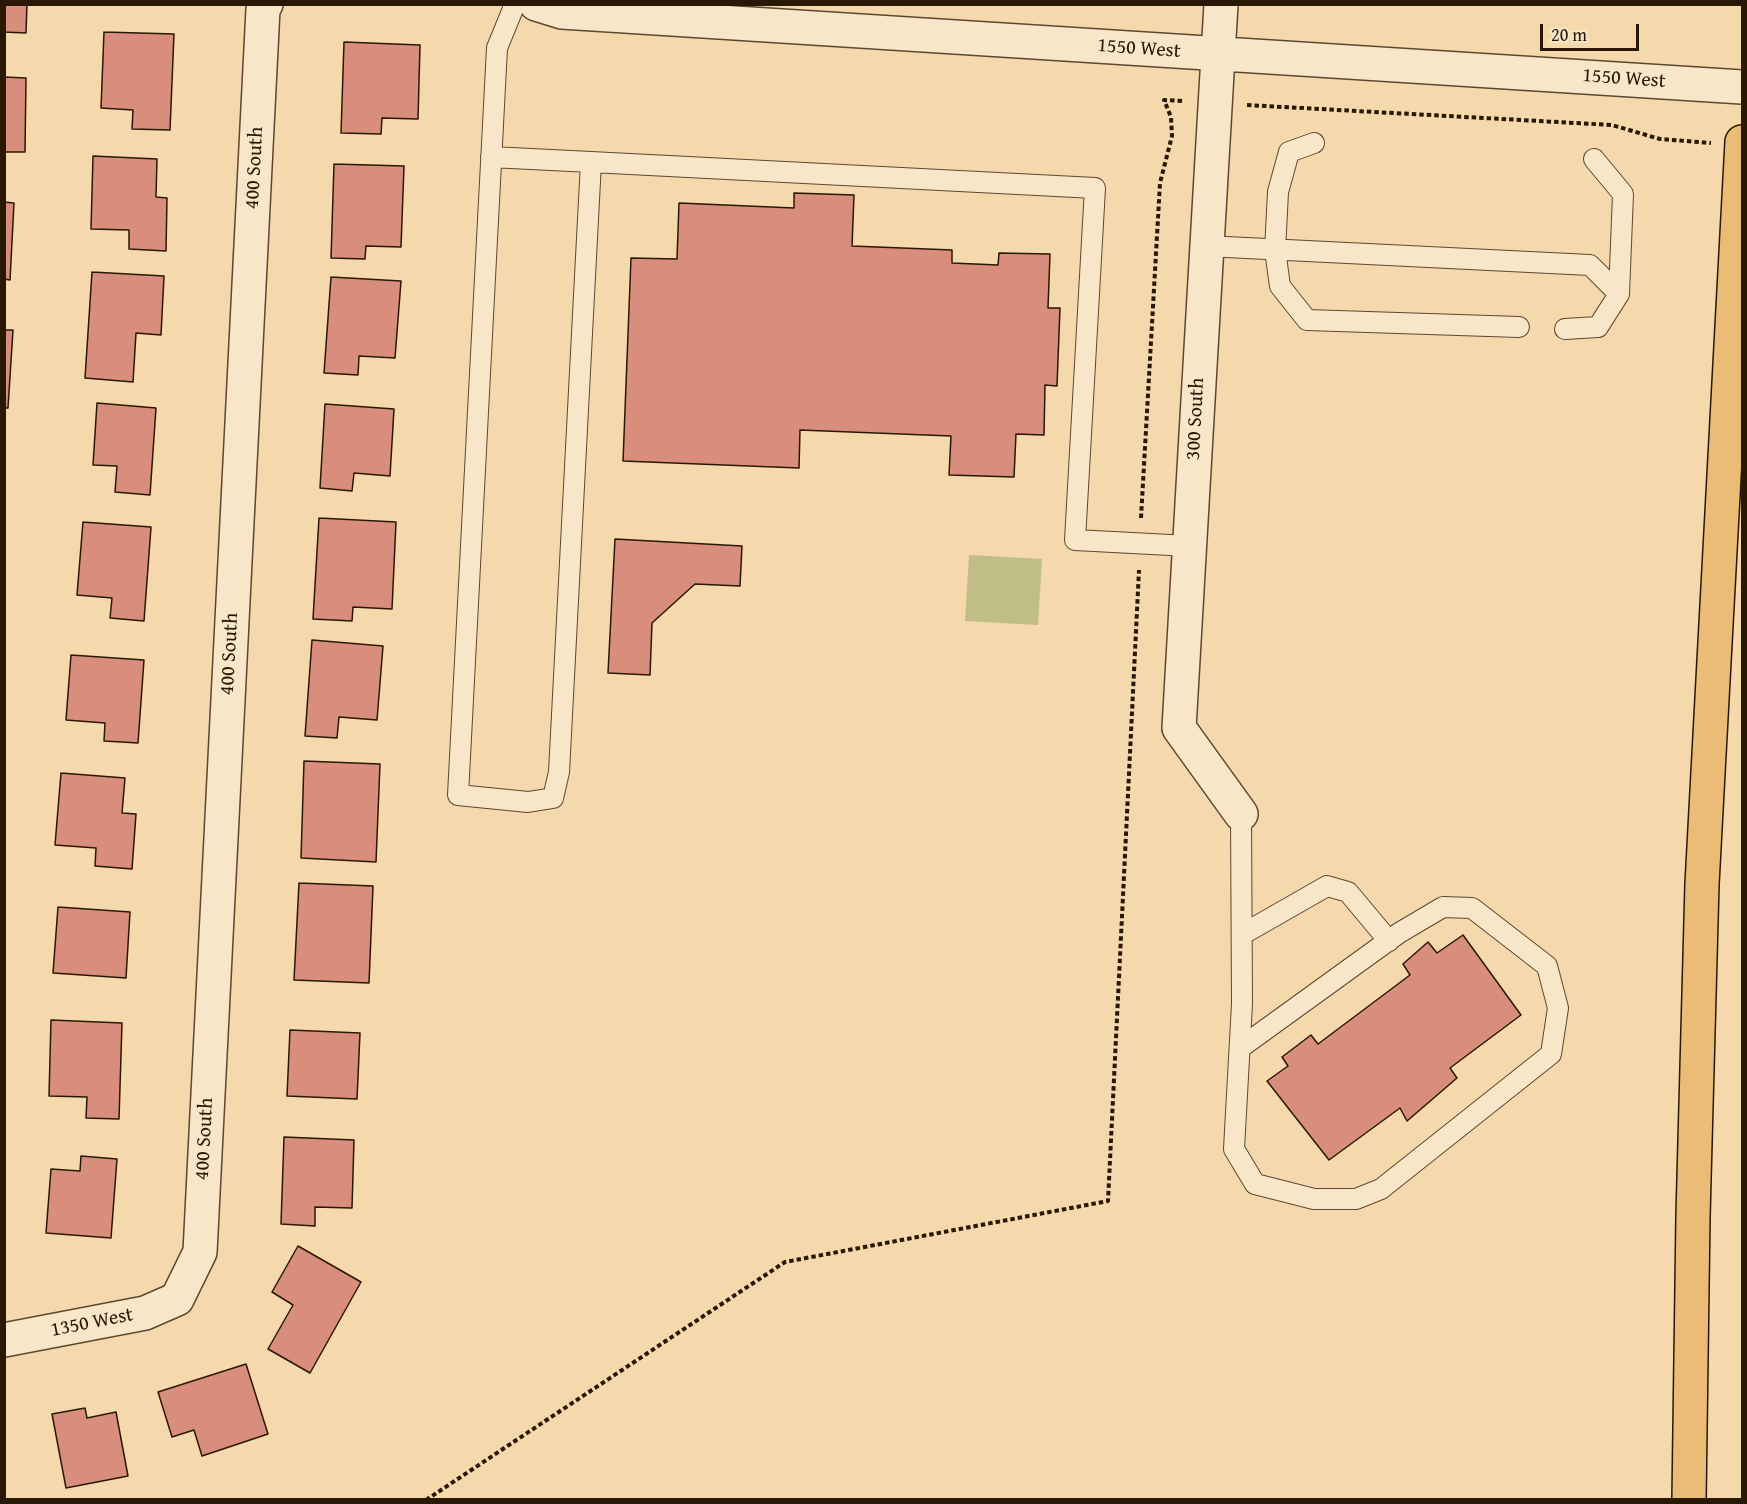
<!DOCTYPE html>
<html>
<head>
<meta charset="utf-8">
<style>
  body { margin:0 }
  #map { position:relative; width:1747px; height:1504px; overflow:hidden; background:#f5d8ac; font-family:"Gentium Book Plus",serif }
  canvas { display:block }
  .frame { position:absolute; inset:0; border:6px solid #291805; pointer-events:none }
  .scale { position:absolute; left:1540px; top:24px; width:99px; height:27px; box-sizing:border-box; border:3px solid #291805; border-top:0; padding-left:8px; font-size:18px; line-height:21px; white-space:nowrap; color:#291805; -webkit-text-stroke:4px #f8e6c9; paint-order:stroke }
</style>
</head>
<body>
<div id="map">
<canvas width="1747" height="1504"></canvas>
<div class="frame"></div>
<div class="scale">20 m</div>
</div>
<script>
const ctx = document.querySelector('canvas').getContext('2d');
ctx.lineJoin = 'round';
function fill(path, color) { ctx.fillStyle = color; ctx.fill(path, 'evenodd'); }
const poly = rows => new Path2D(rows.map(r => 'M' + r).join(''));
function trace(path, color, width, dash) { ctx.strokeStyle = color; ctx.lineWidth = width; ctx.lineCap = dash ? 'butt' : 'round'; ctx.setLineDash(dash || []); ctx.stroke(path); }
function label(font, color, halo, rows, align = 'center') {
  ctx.font = font + ' "Gentium Book Plus",serif'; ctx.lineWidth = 6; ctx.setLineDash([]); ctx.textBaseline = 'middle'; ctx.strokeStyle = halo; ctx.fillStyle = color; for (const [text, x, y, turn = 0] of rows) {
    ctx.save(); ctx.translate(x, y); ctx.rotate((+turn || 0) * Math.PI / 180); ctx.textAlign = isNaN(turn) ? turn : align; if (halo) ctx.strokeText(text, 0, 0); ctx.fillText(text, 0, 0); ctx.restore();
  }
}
const green = poly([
  [969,555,1042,559,1038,625,965,621]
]);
const building = poly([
  [4,4,27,4,26,33,4,32,4,4],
  [104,32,174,34,170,130,132,129,133,110,101,108,104,32],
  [344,42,420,45,418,119,382,118,381,134,341,133,344,42],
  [4,77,26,78,25,152,4,152,4,77],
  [93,156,157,159,156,197,167,198,166,251,129,249,129,230,91,229,93,156],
  [334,164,404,166,401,247,366,246,365,259,331,258,334,164],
  [794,193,854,195,852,246,952,250,952,263,998,265,999,253,1050,254,1048,308,1060,308,1057,386,1045,385,1044,435,1016,434,1014,477,949,475,951,436,800,430,799,468,623,461,631,258,677,259,679,203,794,208,794,193],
  [4,202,14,203,10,280,4,279,4,202],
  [92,272,164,276,161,335,136,333,133,382,85,378,92,272],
  [331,277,401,281,395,358,359,356,358,375,324,373,331,277],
  [4,330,13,330,8,408,4,408,4,330],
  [97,403,156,408,150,495,115,492,117,466,93,465,97,403],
  [325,404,394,409,390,476,354,473,352,491,320,488,325,404],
  [319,518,396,522,392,609,353,607,352,621,313,619,319,518],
  [83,522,151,527,144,621,110,618,112,598,77,595,83,522],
  [615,539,742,546,740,586,695,584,652,623,650,675,608,673,615,539],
  [312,640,383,646,377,720,339,717,337,738,305,736,312,640],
  [71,655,144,660,138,743,104,741,105,723,66,720,71,655],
  [304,761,380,764,376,862,301,858,304,761],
  [61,773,125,778,122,813,136,814,132,869,95,866,96,848,55,845,61,773],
  [299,883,373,886,369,983,294,980,299,883],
  [58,907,130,912,126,978,53,973,58,907],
  [1463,935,1521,1015,1450,1068,1457,1078,1407,1121,1400,1108,1329,1160,1267,1081,1288,1066,1282,1057,1311,1035,1318,1044,1410,975,1403,964,1428,942,1437,953,1463,935],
  [51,1020,122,1023,119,1119,86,1118,87,1097,49,1096,51,1020],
  [290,1030,360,1033,357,1099,287,1096,290,1030],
  [284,1137,354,1140,352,1208,315,1207,315,1226,281,1224,284,1137],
  [81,1156,117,1159,111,1238,46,1233,51,1169,80,1171,81,1156],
  [298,1246,361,1282,310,1373,268,1349,293,1305,272,1292,298,1246],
  [246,1364,268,1434,202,1456,194,1430,172,1437,158,1392,246,1364],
  [85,1408,87,1418,116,1412,128,1476,66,1488,52,1414,85,1408]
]);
const path = poly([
  [1247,105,1612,125,1660,139,1711,143],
  [1141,518,1160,183,1172,136,1171,117,1164,100,1183,101],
  [426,1500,785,1262,1108,1201,1139,570]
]);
const lane = poly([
  [515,4,497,48,458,795,528,802,553,798,559,772,591,162,1095,188,1075,540,1189,546],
  [1314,143,1289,152,1278,192,1275,250,1280,286,1307,320,1519,327],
  [491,157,591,162],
  [1206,246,1590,265,1619,294],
  [1565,329,1598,327,1619,294,1623,194,1594,159],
  [1243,934,1327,886,1348,892,1389,941],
  [1240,1048,1399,933,1443,907,1472,908,1547,966,1558,1008,1551,1054,1381,1189,1356,1199,1314,1199,1255,1184,1234,1149,1242,1004,1241,814]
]);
const street = poly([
  [536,4,562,12,1742,87],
  [1221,4,1179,728,1241,814],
  [4,1340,145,1313,177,1299,200,1252,263,9,266,4]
]);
const primary = poly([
  [1689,1500,1693,1216,1702,884,1742,142]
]);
const streetNames = [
  ["1550 West",1139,49,4],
  ["1550 West",1624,79,4],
  ["400 South",255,168,-87],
  ["300 South",1196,419,-87],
  ["400 South",230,654,-87],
  ["400 South",205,1139,-87],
  ["1350 West",92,1323,-11]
];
fill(green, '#c0bd86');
fill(building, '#d88d7d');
trace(building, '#291805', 1.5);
trace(lane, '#5c482f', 22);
trace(street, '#5c482f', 36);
trace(primary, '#291805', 36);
trace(path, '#291805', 4, [4.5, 3]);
trace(lane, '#f8e6c9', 20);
trace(street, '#f8e6c9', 33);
trace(primary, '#eabc76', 33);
label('20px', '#291805', '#f8e6c9', streetNames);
</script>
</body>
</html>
